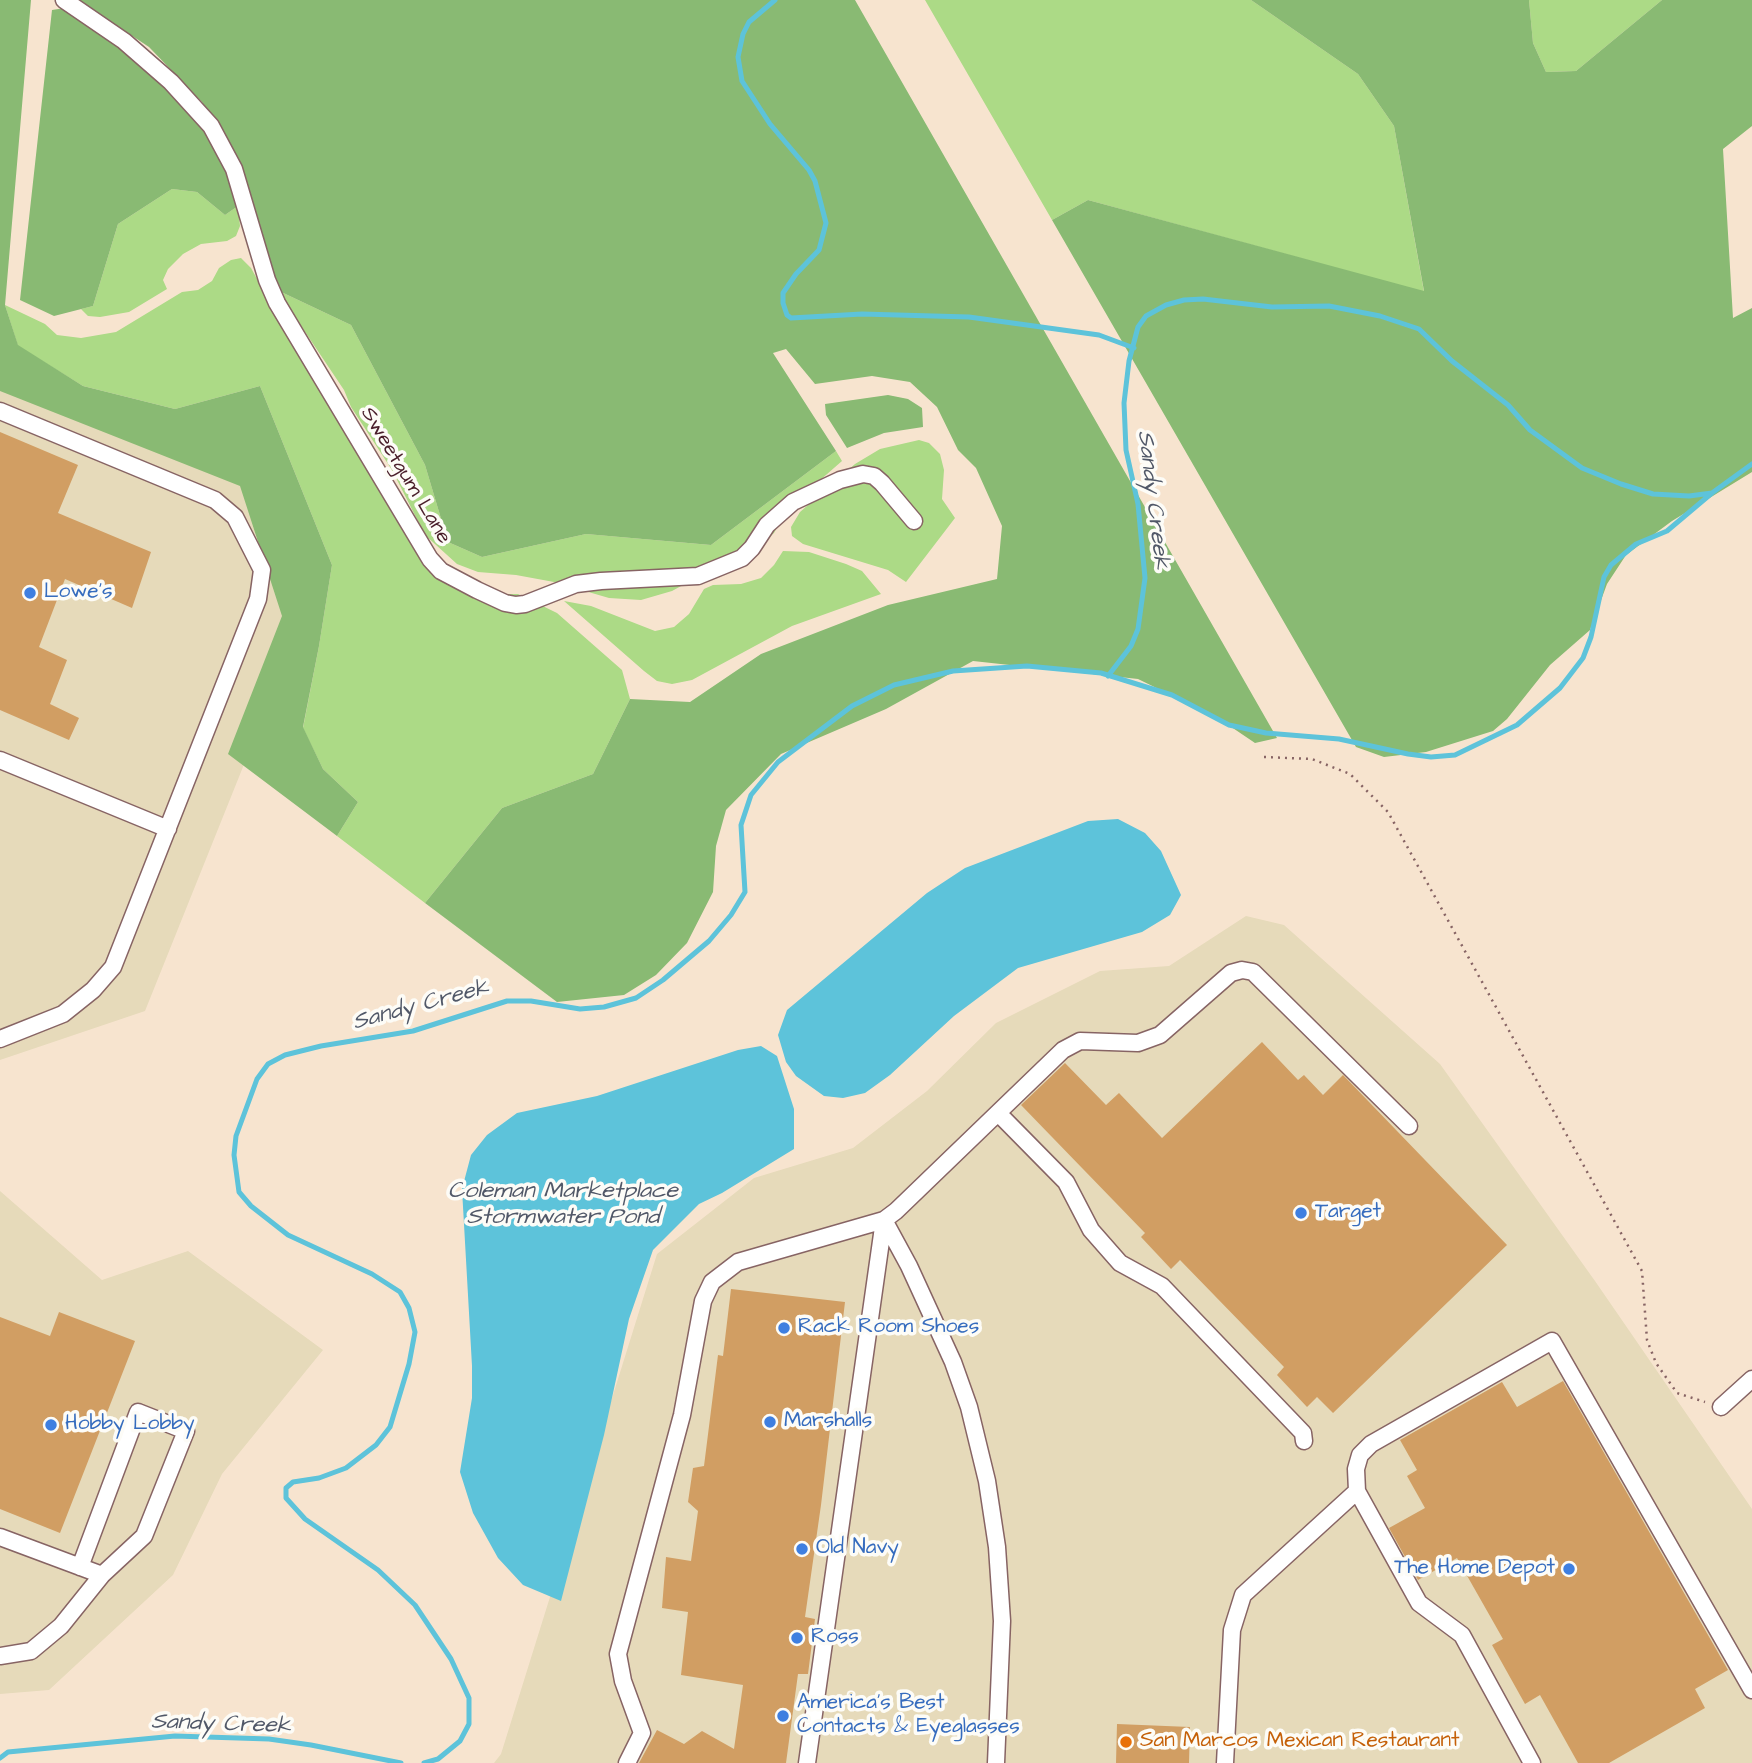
<!DOCTYPE html>
<html>
<head>
<meta charset="utf-8">
<style>
  body { margin:0 }
  canvas { display:block; background:#f7e4cf }
</style>
</head>
<body>
<canvas width="1752" height="1763"></canvas>
<script>
const ctx = document.querySelector('canvas').getContext('2d');
ctx.lineJoin = 'round';
function fill(path, color) { ctx.fillStyle = color; ctx.fill(path, 'evenodd'); }
const poly = rows => new Path2D(rows.map(r => 'M' + r).join(''));
function trace(path, color, width, dash) { ctx.strokeStyle = color; ctx.lineWidth = width; ctx.lineCap = dash ? 'butt' : 'round'; ctx.setLineDash(dash || []); ctx.stroke(path); }
function label(font, color, halo, rows, align = 'center') {
  ctx.font = font + ' "Architects Daughter",sans-serif'; ctx.lineWidth = 7; ctx.setLineDash([]); ctx.textBaseline = 'middle'; ctx.strokeStyle = halo; ctx.fillStyle = color; for (const [text, x, y, turn = 0] of rows) {
    ctx.save(); ctx.translate(x, y); ctx.rotate((+turn || 0) * Math.PI / 180); ctx.textAlign = isNaN(turn) ? turn : align; if (halo) ctx.strokeText(text, 0, 0); ctx.fillText(text, 0, 0); ctx.restore();
  }
}
const built = poly([
  [0,375,260,477,308,605,145,1011,0,1060],
  [1246,916,1284,925,1440,1064,1595,1281,1752,1509,1752,1763,494,1763,501,1754,657,1254,754,1178,853,1148,927,1091,996,1023,1100,971,1169,966],
  [0,1191,102,1280,188,1251,323,1350,222,1474,173,1575,49,1690,0,1694]
]);
const green = poly([
  [925,0,1251,0,1358,74,1394,126,1424,292,1088,200,1052,220],
  [1529,0,1662,0,1576,71,1546,72,1533,43],
  [172,189,197,192,225,215,238,206,240,226,236,236,227,241,201,244,183,254,168,269,163,280,167,289,129,312,100,317,88,316,81,309,93,306,118,224],
  [241,258,251,268,312,378,440,580,469,594,518,594,557,613,622,670,630,699,593,774,502,808,425,903,337,836,358,802,323,769,303,728,319,646,332,565,260,386,175,409,83,386,18,346,5,305,45,324,57,335,81,338,116,332,182,292,198,290,212,281,219,268,231,260],
  [277,290,351,325,425,465,448,542,482,557,586,534,711,545,836,451,842,461,787,509,774,533,757,548,714,568,672,591,641,600,609,598,554,582,516,575,478,572,457,564,425,535,392,470,351,407,344,390],
  [919,440,929,443,940,454,944,470,942,499,955,518,906,582,888,570,803,544,792,536,791,527,800,512,855,464,880,449],
  [783,551,809,552,846,564,862,571,881,594,792,626,692,680,672,684,657,681,644,671,564,601,591,606,655,631,674,627,689,614,704,589,713,585,741,584,761,578,774,565]
]);
const forest = poly([
  [0,0,31,0,5,305,18,345,83,386,175,409,260,386,332,565,319,646,303,727,323,769,358,802,337,836,228,754,282,616,240,486,0,391],
  [78,0,855,0,1277,738,1255,743,1218,718,1138,679,973,661,886,709,781,754,726,810,716,846,713,892,687,943,656,975,624,995,557,1002,425,903,502,808,593,774,630,699,690,702,761,654,888,605,997,579,1002,526,976,468,958,450,937,407,910,382,872,376,815,384,786,349,773,353,836,451,711,545,586,534,482,557,448,542,425,465,351,325,277,290,235,159,202,102,149,47],
  [1251,0,1529,0,1533,43,1546,72,1576,71,1662,0,1752,0,1752,126,1723,149,1733,318,1752,308,1752,472,1672,521,1626,555,1607,584,1590,630,1550,665,1507,719,1493,731,1426,752,1384,757,1356,747,1052,220,1088,200,1424,291,1394,126,1358,74],
  [65,8,133,58,166,86,212,137,229,172,238,206,225,215,197,192,172,189,118,224,93,306,54,316,20,300,52,10],
  [888,395,908,399,922,408,923,427,884,433,847,448,826,415,825,404]
]);
const water = poly([
  [1118,819,1145,833,1161,851,1181,895,1170,915,1142,932,1018,968,954,1016,890,1075,865,1093,843,1098,824,1096,796,1076,786,1062,778,1035,787,1010,927,893,965,868,1088,821],
  [761,1046,777,1056,794,1109,794,1149,722,1193,699,1204,653,1250,629,1319,604,1435,561,1601,523,1585,498,1558,473,1513,460,1472,472,1398,472,1366,462,1189,471,1155,487,1135,517,1113,597,1096,738,1050]
]);
const stream = poly([
  [775,0,749,22,743,34,738,57,742,81,770,124,809,170,815,181,826,223,819,250,796,274,783,293,783,303,787,315,791,318,862,314,969,317,1099,335,1134,348],
  [1108,676,1131,646,1138,629,1145,578,1138,504,1126,450,1124,403,1129,361,1138,327,1146,316,1166,305,1184,300,1203,299,1272,307,1329,306,1380,316,1419,329,1452,361,1508,405,1530,430,1582,468,1621,484,1653,494,1689,496,1712,493],
  [0,1758,8,1752,175,1736,269,1739,311,1745,401,1763],
  [424,1763,438,1759,460,1741,469,1724,469,1698,451,1659,415,1605,378,1570,305,1519,286,1498,286,1488,293,1482,319,1478,346,1468,376,1445,390,1427,409,1364,415,1332,409,1308,400,1292,372,1274,288,1235,251,1206,239,1192,234,1155,236,1136,257,1079,268,1064,285,1055,321,1046,413,1031,507,1001,531,1001,580,1009,604,1007,636,998,663,980,709,941,731,915,745,892,741,825,751,795,778,762,852,706,894,685,953,671,1027,666,1101,673,1172,695,1229,725,1243,728,1266,733,1339,739,1408,754,1431,757,1455,755,1517,725,1560,688,1583,658,1591,637,1604,577,1611,565,1636,544,1667,531,1712,493,1752,464]
]);
const building = poly([
  [0,432,78,465,58,513,151,552,132,608,65,579,39,647,67,660,50,704,79,718,69,740,0,710],
  [1262,1042,1298,1080,1304,1075,1323,1095,1343,1075,1507,1245,1333,1413,1317,1397,1307,1407,1277,1375,1284,1367,1180,1260,1171,1269,1141,1237,1145,1233,1021,1105,1065,1063,1106,1105,1119,1093,1162,1138],
  [731,1289,845,1302,821,1505,805,1617,815,1619,808,1674,798,1674,786,1763,639,1763,657,1730,684,1744,702,1731,734,1749,743,1685,681,1675,688,1612,662,1608,666,1557,691,1561,698,1511,688,1502,693,1468,704,1466,718,1355,723,1356],
  [59,1312,135,1341,60,1533,0,1509,0,1317,50,1336],
  [1563,1381,1728,1670,1695,1689,1705,1708,1609,1763,1578,1763,1540,1695,1525,1704,1492,1645,1503,1639,1457,1558,1418,1580,1389,1528,1425,1508,1407,1476,1417,1470,1400,1440,1502,1382,1517,1407],
  [1117,1724,1190,1727,1189,1763,1116,1763]
]);
const path = poly([
  [1264,757,1312,759,1350,774,1388,812,1642,1271,1647,1340,1656,1363,1677,1393,1705,1402]
]);
const minor = poly([
  [64,0,124,41,171,82,211,126,234,169,267,280,277,303,430,559,441,571,477,590,505,603,516,605,525,604,576,584,601,581,698,576,742,558,752,548,767,525,793,502,840,480,863,474,874,476,882,483,914,521],
  [0,411,215,500,235,517,262,570,258,599,113,967,93,990,63,1014,0,1039],
  [0,760,168,829],
  [998,1113,1066,1182,1091,1230,1120,1263,1162,1286,1303,1433,1304,1441],
  [1721,1407,1752,1379],
  [1357,1491,1356,1469,1360,1455,1371,1444,1552,1341,1752,1690],
  [0,1537,102,1575,61,1626,31,1651,0,1656],
  [80,1567,138,1412,186,1431,144,1536,102,1575],
  [627,1763,642,1733,623,1681,618,1654,682,1415,703,1301,712,1282,738,1262,884,1220,807,1763],
  [996,1763,1002,1621,997,1547,987,1481,969,1407,953,1362,909,1266,884,1220,896,1211,1063,1050,1080,1041,1138,1043,1160,1035,1231,973,1242,970,1253,972,1409,1126],
  [1225,1763,1232,1630,1243,1595,1357,1491,1419,1603,1462,1635,1532,1763]
]);
const markers = [
  [30,593,7,"#3f7fe0"],
  [1301,1213,7,"#3f7fe0"],
  [784,1328,7,"#3f7fe0"],
  [770,1422,7,"#3f7fe0"],
  [51,1425,7,"#3f7fe0"],
  [802,1549,7,"#3f7fe0"],
  [1569,1569,7,"#3f7fe0"],
  [797,1638,7,"#3f7fe0"],
  [783,1716,7,"#3f7fe0"],
  [1126,1742,7,"#e8710a"]
];
const streetNames = [
  ["Sweetgum Lane",405,476,59]
];
const shopNames = [
  ["Lowe's",44,593],
  ["Target",1315,1213],
  ["Rack Room Shoes",798,1328],
  ["Marshalls",784,1422],
  ["Hobby Lobby",65,1425],
  ["Old Navy",816,1549],
  ["The Home Depot",1555,1569,"right"],
  ["Ross",811,1638],
  ["America's Best",797,1704],
  ["Contacts & Eyeglasses",797,1728]
];
const foodNames = [
  ["San Marcos Mexican Restaurant",1140,1742]
];
const waterNames = [
  ["Sandy Creek",1152,500,83],
  ["Sandy Creek",421,1006,-15],
  ["Coleman Marketplace",563,1192],
  ["Stormwater Pond",563,1218],
  ["Sandy Creek",221,1725,2]
];
fill(built, '#e6daba');
fill(green, '#acda86');
fill(forest, '#89ba73');
fill(water, '#5dc3da');
trace(stream, '#5dc3da', 5);
fill(building, '#d19e63');
trace(minor, '#876464', 19);
trace(path, '#876464', 2.5, [2, 5]);
trace(minor, '#fff', 16);
for (const [x, y, r, color] of markers) { const dot = new Path2D(); dot.arc(x, y, r, 0, 2 * Math.PI); ctx.fillStyle = color; ctx.fill(dot); trace(dot, '#fdfcf7', 2.5); }
label('21px', '#4a1f2b', '#fdfcf7', streetNames);
label('21px', '#366cbe', '#fdfcf7', shopNames, 'left');
label('21px', '#c56008', '#fdfcf7', foodNames, 'left');
label('italic 23px', '#515868', '#fdfcf7', waterNames);
</script>
</body>
</html>
